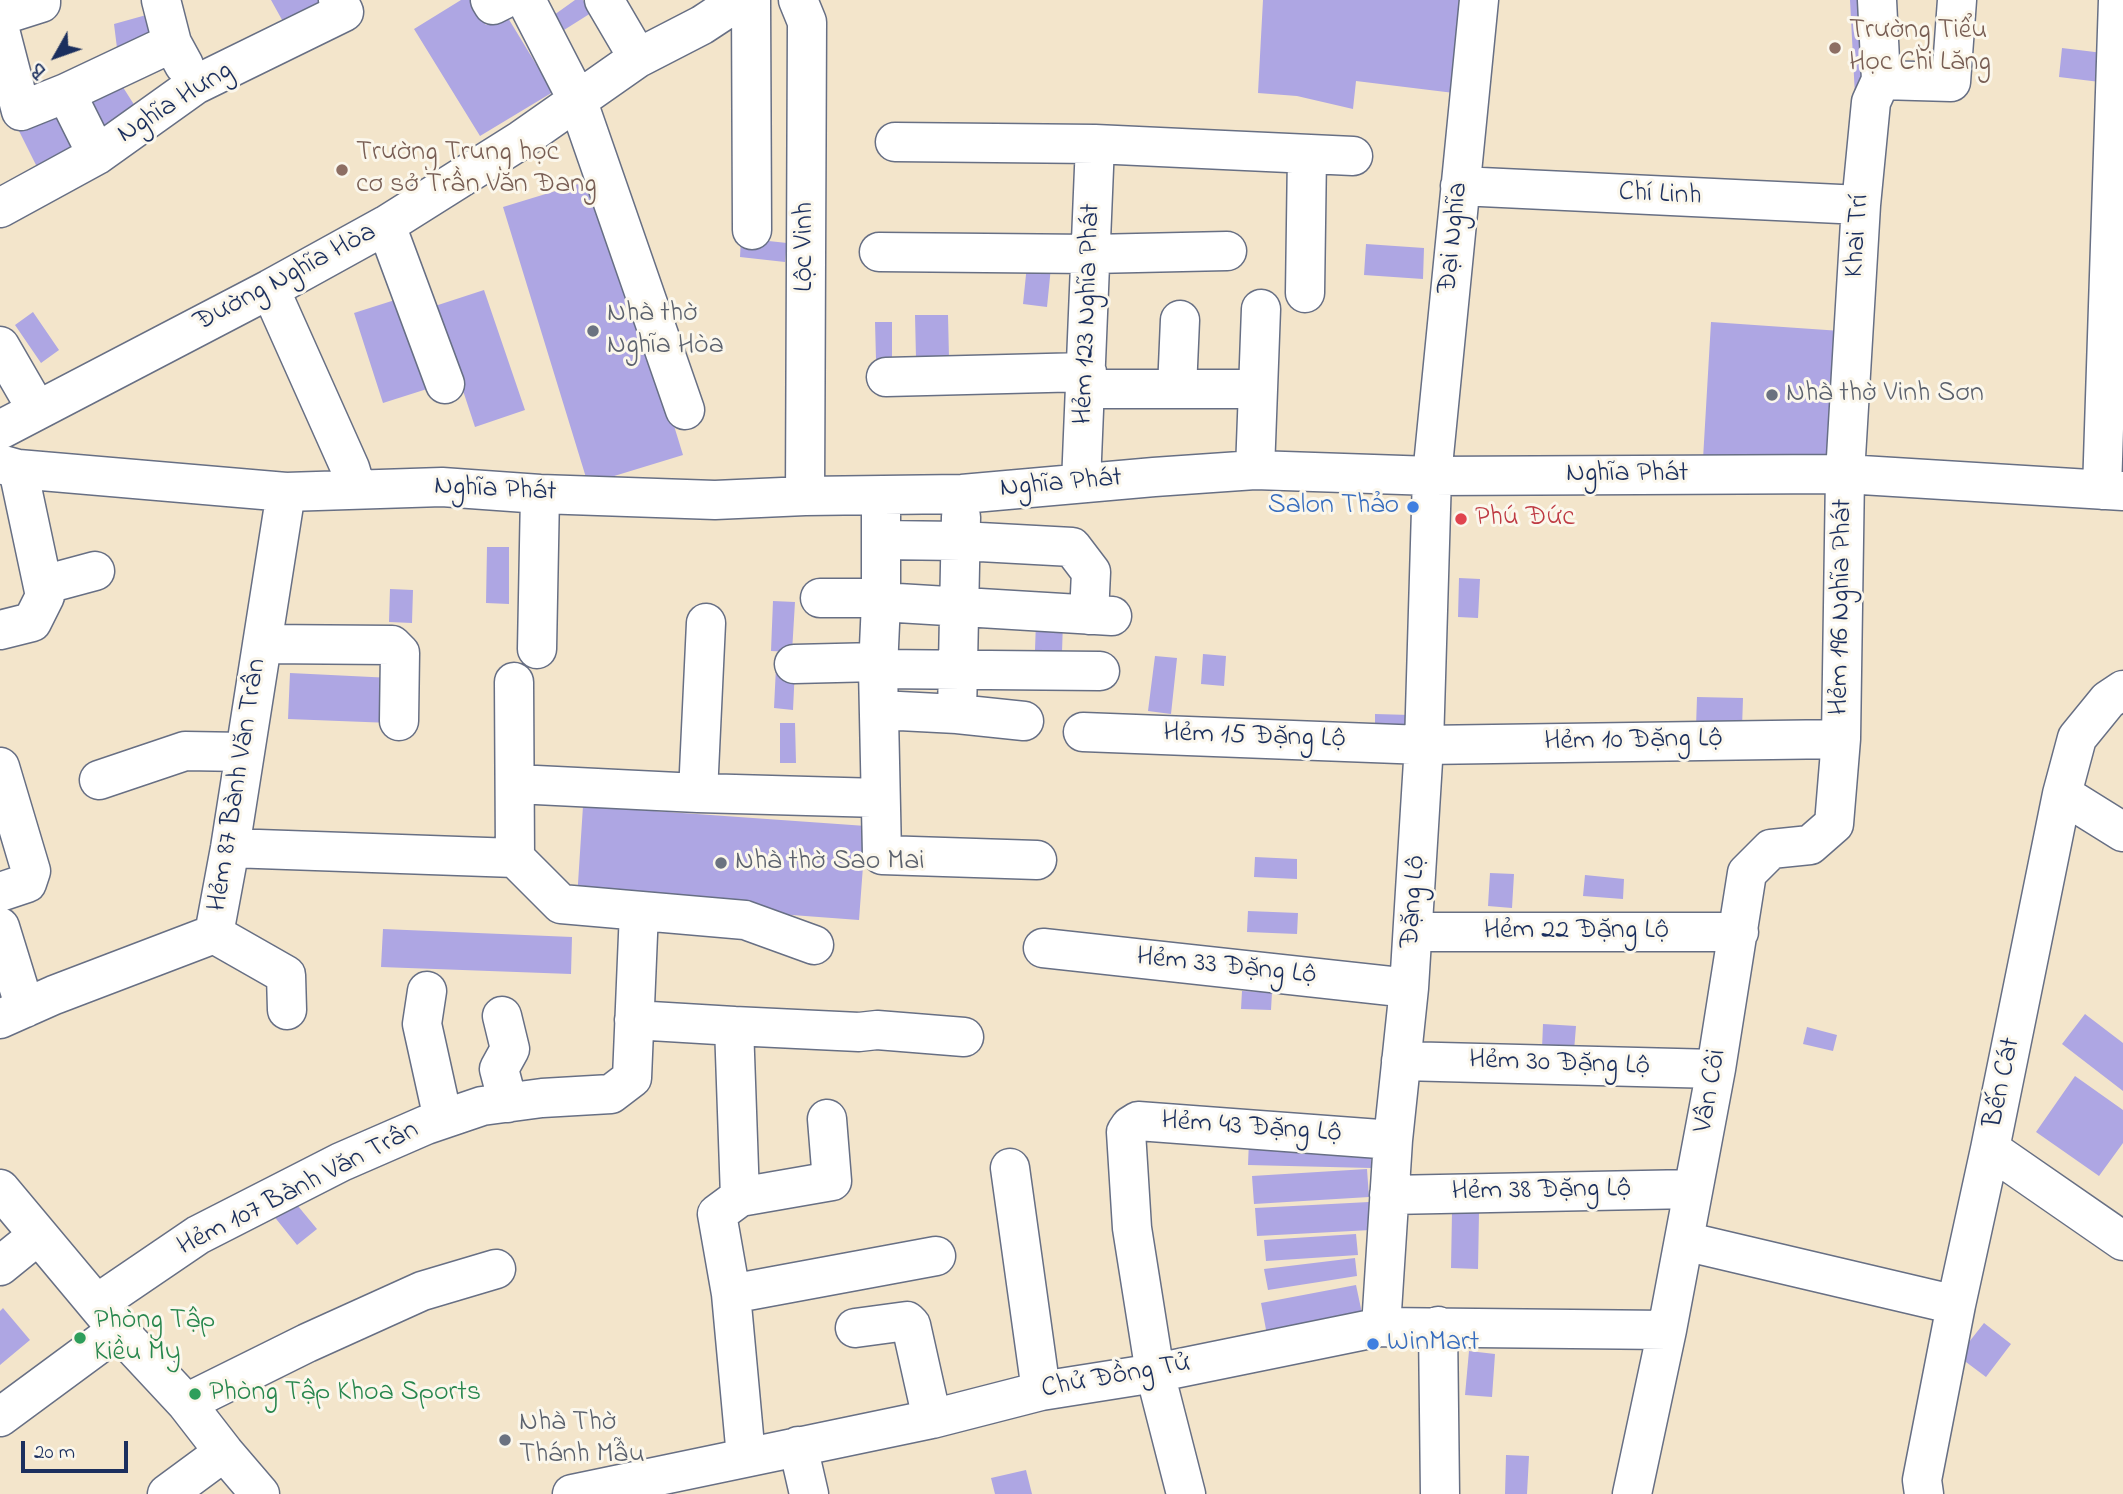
<!DOCTYPE html>
<html>
<head>
<meta charset="utf-8">
<style>
  body { margin:0 }
  #map { position:relative; width:2123px; height:1494px; overflow:hidden; background:#f3e5cb; font-family:"Indie Flower",sans-serif }
  canvas { display:block }
  .north { position:absolute; left:21px; top:21px; width:70px; height:70px; -webkit-text-stroke:5px #fbf7ec; paint-order:stroke; rotate:230deg; font-size:19px; font-weight:700; line-height:28px; text-align:center; color:#1b2f5e }
  .north::after { content:''; display:block; margin:auto; width:24px; height:32px; background:#1b2f5e; clip-path:polygon(50% 0,100% 100%,50% 72%,0 100%) }
  .scale { position:absolute; left:21px; top:1441px; width:107px; height:32px; box-sizing:border-box; border:4px solid #1b2f5e; border-top:0; padding-left:9px; font-size:21px; line-height:24px; white-space:nowrap; color:#1b2f5e; -webkit-text-stroke:5px #fbf7ec; paint-order:stroke }
</style>
</head>
<body>
<div id="map">
<canvas width="2123" height="1494"></canvas>
<div class="north">B</div>
<div class="scale">20 m</div>
</div>
<script>
const ctx = document.querySelector('canvas').getContext('2d');
ctx.lineJoin = 'round';
function fill(path, color) { ctx.fillStyle = color; ctx.fill(path, 'evenodd'); }
const poly = rows => new Path2D(rows.map(r => 'M' + r).join(''));
function trace(path, color, width, dash) { ctx.strokeStyle = color; ctx.lineWidth = width; ctx.lineCap = dash ? 'butt' : 'round'; ctx.setLineDash(dash || []); ctx.stroke(path); }
function label(font, color, halo, rows, align = 'center') {
  ctx.font = font + ' "Indie Flower",sans-serif'; ctx.lineWidth = 6; ctx.setLineDash([]); ctx.textBaseline = 'middle'; ctx.strokeStyle = halo; ctx.fillStyle = color; for (const [text, x, y, turn = 0] of rows) {
    ctx.save(); ctx.translate(x, y); ctx.rotate((+turn || 0) * Math.PI / 180); ctx.textAlign = isNaN(turn) ? turn : align; if (halo) ctx.strokeText(text, 0, 0); ctx.fillText(text, 0, 0); ctx.restore();
  }
}
const building = poly([
  [271,0,324,0,286,27],
  [461,0,470,0,486,25,505,13,553,92,480,136,414,29],
  [575,0,583,0,591,13,564,30,554,15],
  [1263,0,1459,0,1454,93,1356,81,1353,109,1297,96,1258,93],
  [1850,0,1871,0,1876,95,1855,96],
  [157,12,163,40,118,56,114,24],
  [2062,48,2103,53,2100,82,2059,77],
  [119,81,142,117,105,140,82,104],
  [63,110,85,156,42,177,19,131],
  [598,178,683,455,588,484,503,207],
  [741,238,787,243,785,262,740,257],
  [1366,244,1424,248,1423,279,1364,275],
  [1028,255,1052,257,1047,307,1023,304],
  [484,290,525,410,475,427,435,306],
  [398,299,427,389,383,403,354,313],
  [33,312,59,350,41,363,15,325],
  [915,315,948,315,949,358,916,358],
  [875,322,892,322,892,359,876,359],
  [1711,322,1841,331,1833,467,1703,459],
  [487,547,509,547,509,604,486,603],
  [1459,578,1480,579,1478,618,1458,617],
  [390,589,413,590,412,623,389,622],
  [773,601,795,602,792,652,771,651],
  [1036,621,1063,622,1062,652,1035,650],
  [1203,654,1226,656,1224,686,1201,684],
  [1155,656,1177,658,1171,714,1148,711],
  [776,667,795,668,793,710,774,708],
  [290,673,392,678,391,723,288,719],
  [1697,697,1743,698,1742,728,1696,727],
  [1375,714,1410,715,1409,738,1375,737],
  [780,723,795,723,796,763,780,763],
  [583,806,866,826,859,920,577,899],
  [1255,857,1297,859,1297,879,1254,877],
  [1490,873,1514,874,1512,908,1488,906],
  [1585,875,1624,879,1623,899,1583,896],
  [1248,911,1298,913,1297,934,1247,932],
  [383,929,572,937,571,974,381,967],
  [1242,991,1272,992,1271,1010,1241,1009],
  [2085,1014,2123,1043,2123,1091,2062,1044],
  [1543,1024,1576,1026,1574,1051,1542,1049],
  [1807,1027,1837,1035,1833,1051,1803,1044],
  [2075,1076,2123,1110,2123,1143,2099,1176,2036,1132],
  [1249,1140,1372,1142,1371,1168,1248,1165],
  [1367,1169,1369,1197,1254,1204,1252,1176],
  [288,1194,317,1229,297,1245,269,1210],
  [1369,1202,1371,1230,1257,1236,1255,1208],
  [1452,1212,1479,1213,1478,1269,1451,1268],
  [1356,1234,1358,1255,1266,1261,1264,1240],
  [1355,1258,1357,1276,1268,1290,1264,1269],
  [1356,1285,1363,1318,1267,1335,1261,1303],
  [3,1308,30,1340,0,1365,0,1311],
  [1984,1323,2011,1344,1986,1377,1958,1356],
  [1469,1351,1495,1354,1492,1397,1465,1395],
  [1506,1455,1529,1456,1527,1494,1505,1494],
  [1026,1470,1032,1494,995,1494,991,1478]
]);
const minor = poly([
  [161,0,172,43,184,65],
  [490,0,493,5,503,0],
  [526,0,577,99,685,410],
  [604,0,638,58],
  [751,0,752,230],
  [798,0,807,22,805,496],
  [0,16,41,3,41,0],
  [0,30,21,111,66,93,97,155],
  [1881,80,1951,82,1957,0],
  [66,93,172,43],
  [895,142,1095,144,1353,156],
  [1460,186,1861,205],
  [0,208,97,155,195,85,344,12,338,0],
  [386,225,445,384],
  [879,252,1092,254,1227,251],
  [270,289,350,468,356,488],
  [1305,293,1307,154],
  [0,346,37,410],
  [886,377,1087,372],
  [1086,389,1258,389],
  [1177,389,1180,320],
  [0,430,270,289,386,225,521,140,638,58,702,25,740,0],
  [0,464,18,469,286,492,442,487,540,494,715,500,805,496,962,494,1154,477,1255,470,1432,476,1845,474,2123,491],
  [1255,470,1261,309],
  [1081,483,1095,144],
  [2102,490,2118,0],
  [881,496,881,602,878,669,882,855,1037,860],
  [881,540,961,541,1072,547,1091,572,1089,615],
  [43,585,95,571],
  [820,598,881,598],
  [881,602,1112,616],
  [0,630,32,622,45,596,18,469],
  [262,644,392,645,400,653,399,721],
  [537,649,540,494],
  [794,664,878,662],
  [878,669,1100,671],
  [514,682,515,858],
  [880,710,957,714,1024,721],
  [957,714,961,517],
  [1083,732,1424,745,1841,739],
  [0,767,31,871,27,883,0,892],
  [99,780,185,751,245,752],
  [516,784,698,793,880,798],
  [698,793,706,623],
  [2062,794,2123,832],
  [230,848,515,858,561,904,745,920,814,945],
  [0,927,25,1008],
  [1413,932,1739,932],
  [214,934,286,975,287,1010],
  [1043,948,1409,988],
  [427,991,422,1024,443,1119],
  [502,1016,510,1049,499,1069,508,1103],
  [0,1019,54,995,214,934,230,848,286,492],
  [634,1020,734,1026],
  [1401,1061,1716,1069],
  [1990,1149,2123,1241],
  [1010,1168,1041,1391],
  [0,1189,118,1330,186,1403,224,1452,260,1494],
  [1389,1195,1693,1189],
  [740,1197,832,1181,827,1119],
  [1684,1241,1956,1305],
  [0,1266,37,1236],
  [731,1294,936,1256],
  [98,1303,198,1235,341,1162,426,1125,482,1106,542,1098,611,1094,632,1078,639,911],
  [1438,1326,1440,1494],
  [1381,1327,1393,1140,1409,988,1424,745,1432,476,1479,0],
  [855,1328,907,1321,911,1325,932,1419],
  [186,1403,307,1343,422,1291,496,1269],
  [0,1417,118,1330],
  [798,1446,809,1494],
  [746,1457,731,1294,717,1214,740,1197,734,1026,859,1032,877,1030,964,1037],
  [167,1494,224,1452],
  [572,1494,932,1419,1041,1391,1155,1373,1381,1327,1667,1330],
  [1186,1494,1155,1373,1132,1228,1126,1132,1130,1126,1138,1121,1393,1140],
  [1632,1494,1667,1330,1716,1069,1747,873,1771,849,1810,845,1834,824,1841,739,1845,474,1861,205,1871,102,1881,80,1877,0],
  [1924,1494,1922,1480,1956,1305,1990,1149,2062,794,2077,738,2108,700,2123,690]
]);
const markers = [
  [1835,48,7,"#8d6e63"],
  [342,170,7,"#8d6e63"],
  [593,331,7,"#6b7280"],
  [1772,395,7,"#6b7280"],
  [1413,507,7,"#3f7fe0"],
  [1461,519,7,"#e0444e"],
  [721,863,7,"#6b7280"],
  [80,1338,7,"#2e9e5b"],
  [1373,1344,7,"#3f7fe0"],
  [195,1394,7,"#2e9e5b"],
  [505,1440,7,"#6b7280"]
];
const educationNames = [
  ["Trường Tiểu",1849,32],
  ["Học Chi Lăng",1849,64],
  ["Trường Trung học",356,154],
  ["cơ sở Trần Văn Đang",356,186]
];
const streetNames = [
  ["Nghĩa Hưng",176,104,-32],
  ["Chí Linh",1660,196,3],
  ["Khai Trí",1859,236,-86],
  ["Đại Nghĩa",1455,238,-84],
  ["Lộc Vinh",806,247,-90],
  ["Đường Nghĩa Hòa",286,279,-28],
  ["Hẻm 123 Nghĩa Phát",1089,314,-88],
  ["Nghĩa Phát",1627,475],
  ["Nghĩa Phát",1061,485,-5],
  ["Nghĩa Phát",495,491,3],
  ["Hẻm 196 Nghĩa Phát",1843,607,-89],
  ["Hẻm 15 Đặng Lộ",1254,738,2],
  ["Hẻm 10 Đặng Lộ",1633,742,-1],
  ["Hẻm 87 Bành Văn Trân",239,785,-81],
  ["Đặng Lộ",1415,902,-86],
  ["Hẻm 22 Đặng Lộ",1576,932],
  ["Hẻm 33 Đặng Lộ",1226,968,6],
  ["Hẻm 30 Đặng Lộ",1559,1065,2],
  ["Bến Cát",2004,1083,-78],
  ["Vân Côi",1712,1091,-80],
  ["Hẻm 43 Đặng Lộ",1251,1129,4],
  ["Hẻm 107 Bành Văn Trân",299,1190,-27],
  ["Hẻm 38 Đặng Lộ",1541,1192,-1],
  ["Chử Đồng Tử",1116,1378,-10]
];
const worshipNames = [
  ["Nhà thờ",607,315],
  ["Nghĩa Hòa",607,347],
  ["Nhà thờ Vinh Sơn",1786,395],
  ["Nhà thờ Sao Mai",735,863],
  ["Nhà Thờ",519,1424],
  ["Thánh Mẫu",519,1456]
];
const shopNames = [
  ["Salon Thảo",1399,507],
  ["WinMart",1387,1344,"left"]
];
const healthNames = [
  ["Phú Đức",1475,519]
];
const leisureNames = [
  ["Phòng Tập",94,1322],
  ["Kiều My",94,1354],
  ["Phòng Tập Khoa Sports",209,1394]
];
fill(building, '#aea6e3');
trace(minor, '#676f84', 41);
trace(minor, '#fff', 38);
for (const [x, y, r, color] of markers) { const dot = new Path2D(); dot.arc(x, y, r, 0, 2 * Math.PI); ctx.fillStyle = color; ctx.fill(dot); trace(dot, '#fbf7ec', 2.5); }
label('28px', '#785e54', '#fbf7ec', educationNames, 'left');
label('28px', '#1b2f5e', '#fbf7ec', streetNames);
label('28px', '#5b616d', '#fbf7ec', worshipNames, 'left');
label('28px', '#366cbe', '#fbf7ec', shopNames, 'right');
label('28px', '#be3a42', '#fbf7ec', healthNames, 'left');
label('28px', '#27864d', '#fbf7ec', leisureNames, 'left');
</script>
</body>
</html>
